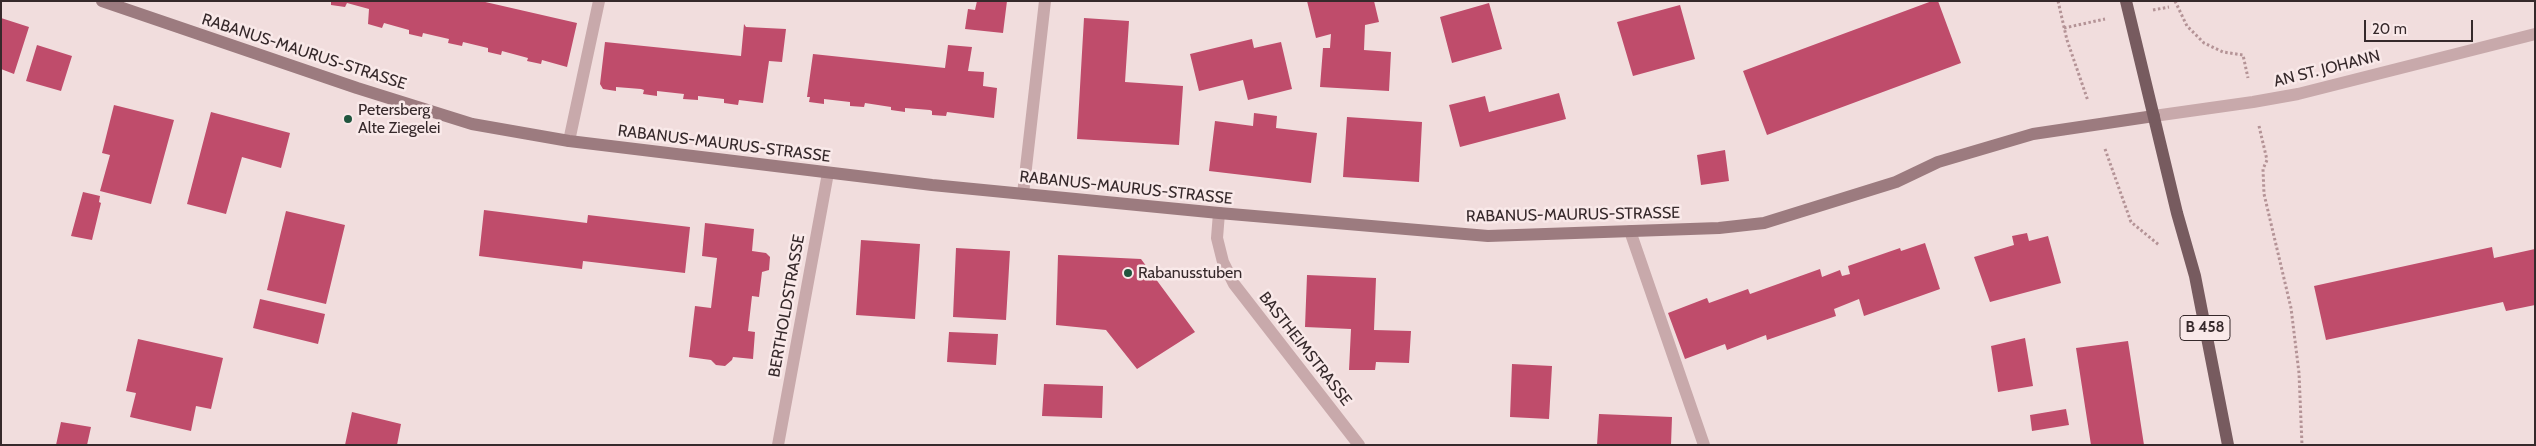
<!DOCTYPE html>
<html>
<head>
<meta charset="utf-8">
<style>
  body { margin:0 }
  #map { position:relative; width:2536px; height:446px; overflow:hidden; background:#f1dddd; font-family:Cabin,sans-serif }
  canvas { display:block }
  .frame { position:absolute; inset:0; border:2px solid #36292b; pointer-events:none }
  .scale { position:absolute; left:2364px; top:20px; width:109px; height:22px; box-sizing:border-box; border:2px solid #36292b; border-top:0; padding-left:6px; font-size:15px; line-height:18px; white-space:nowrap; color:#36292b; -webkit-text-stroke:4px #f9e9e9; paint-order:stroke }
</style>
</head>
<body>
<div id="map">
<canvas width="2536" height="446"></canvas>
<div class="frame"></div>
<div class="scale">20 m</div>
</div>
<script>
const ctx = document.querySelector('canvas').getContext('2d');
ctx.lineJoin = 'round';
function fill(path, color) { ctx.fillStyle = color; ctx.fill(path, 'evenodd'); }
const poly = rows => new Path2D(rows.map(r => 'M' + r).join(''));
function trace(path, color, width, dash) { ctx.strokeStyle = color; ctx.lineWidth = width; ctx.lineCap = dash ? 'butt' : 'round'; ctx.setLineDash(dash || []); ctx.stroke(path); }
function label(font, color, halo, rows, align = 'center') {
  ctx.font = font + ' Cabin,sans-serif'; ctx.lineWidth = 5; ctx.setLineDash([]); ctx.textBaseline = 'middle'; ctx.strokeStyle = halo; ctx.fillStyle = color; for (const [text, x, y, turn = 0] of rows) {
    ctx.save(); ctx.translate(x, y); ctx.rotate((+turn || 0) * Math.PI / 180); ctx.textAlign = isNaN(turn) ? turn : align; if (halo) ctx.strokeText(text, 0, 0); ctx.fillText(text, 0, 0); ctx.restore();
  }
}
const building = poly([
  [331,1,481,1,577,23,567,67,542,60,541,64,527,61,528,58,502,51,501,55,488,52,488,48,463,42,462,46,448,43,449,39,423,33,422,37,409,34,409,30,384,23,382,28,368,24,369,9,347,3,345,7,331,5],
  [977,1,1007,1,1003,33,965,29,968,9,975,10],
  [1307,1,1374,1,1379,22,1365,25,1364,50,1391,52,1389,91,1320,87,1323,48,1330,48,1331,34,1316,38],
  [1932,1,1938,1,1961,63,1767,135,1743,71],
  [1489,3,1502,49,1452,63,1440,17],
  [1680,5,1695,59,1633,76,1617,22],
  [1,18,29,27,14,74,1,69],
  [1084,18,1129,21,1125,82,1183,86,1179,145,1077,139],
  [744,24,746,27,786,29,782,62,769,61,763,103,739,100,738,105,724,103,724,99,698,96,698,100,683,99,684,94,657,91,657,96,643,94,644,90,641,89,616,87,616,91,603,89,600,84,605,42,741,56],
  [1252,39,1254,48,1281,42,1292,89,1248,100,1243,80,1199,91,1190,54],
  [37,45,72,56,61,91,26,81],
  [948,45,972,47,968,71,984,72,983,86,997,88,994,118,947,112,946,116,932,115,932,111,930,110,905,108,905,112,891,110,891,107,865,103,864,107,850,106,850,102,824,99,824,104,809,102,810,97,807,97,813,54,945,68],
  [1559,93,1566,119,1460,147,1449,105,1485,96,1489,112],
  [114,105,174,120,151,204,100,191,110,155,102,153],
  [211,112,290,133,281,168,242,157,226,214,187,204],
  [1254,113,1277,116,1276,128,1317,133,1311,183,1209,171,1215,121,1253,126],
  [1347,117,1422,122,1419,182,1343,177],
  [1725,150,1729,181,1701,185,1697,155],
  [83,192,100,196,99,202,101,203,92,240,71,236],
  [484,210,587,223,588,215,690,227,685,273,583,261,582,269,479,256],
  [286,211,345,225,326,304,267,290],
  [705,223,754,229,752,251,766,253,770,257,769,270,762,272,759,297,752,296,748,331,755,332,753,359,733,357,732,360,725,366,716,365,711,360,689,357,695,306,711,308,717,258,702,256],
  [2027,233,2029,241,2048,236,2061,283,1990,302,1974,257,2014,245,2012,236],
  [861,240,920,244,915,319,856,315],
  [1925,243,1940,289,1864,316,1859,299,1834,309,1836,316,1767,340,1766,335,1727,350,1725,344,1685,359,1668,313,1707,298,1709,303,1748,289,1750,294,1820,269,1822,277,1840,270,1842,276,1850,274,1848,266,1900,248,1901,251],
  [2492,247,2494,258,2535,249,2535,305,2506,311,2503,302,2326,340,2314,286],
  [956,248,1010,251,1006,320,953,317],
  [1058,255,1141,259,1195,332,1137,369,1106,330,1056,325],
  [1307,275,1376,278,1374,330,1411,331,1409,363,1376,362,1375,370,1349,370,1351,329,1305,327],
  [260,299,325,314,318,344,253,328],
  [949,332,998,334,996,365,947,362],
  [2025,338,2033,386,1998,392,1991,346],
  [138,339,223,358,211,409,196,406,191,431,130,417,136,393,126,391],
  [2128,341,2144,445,2091,445,2076,348],
  [1512,364,1552,366,1549,419,1510,417],
  [1044,384,1103,386,1102,418,1042,416],
  [2066,409,2069,425,2032,431,2030,415],
  [352,412,401,424,397,445,345,445],
  [1599,414,1672,417,1671,445,1597,445],
  [61,422,91,427,87,445,56,445]
]);
const path = poly([
  [2058,1,2067,40,2088,101],
  [2175,1,2187,26,2204,43,2223,52,2243,55,2248,78],
  [2153,10,2169,7],
  [2064,28,2105,19],
  [2259,126,2267,160,2263,169,2264,194,2291,308,2299,373,2302,445],
  [2105,149,2131,222,2159,245]
]);
const lane = poly([
  [569,141,599,1],
  [1630,231,1704,445]
]);
const street = poly([
  [2154,116,2253,102,2298,94,2535,34],
  [1023,194,1045,1],
  [1219,213,1217,238,1223,262,1234,284,1359,445],
  [778,445,828,173]
]);
const secondary = poly([
  [102,1,357,88,472,124,569,141,932,185,1219,213,1488,236,1719,228,1764,223,1896,182,1938,162,2033,134,2154,116]
]);
const primary = poly([
  [2126,1,2177,213,2195,276,2228,445]
]);
const markers = [
  [348,119,5,"#20553e"],
  [1128,273,5,"#20553e"]
];
const shields = [
  [2205,328,50]
];
const shieldNames = [
  ["B 458",2205,328]
];
const streetNames = [
  ["RABANUS-MAURUS-STRASSE",304,52,18],
  ["AN ST. JOHANN",2327,69,-14],
  ["RABANUS-MAURUS-STRASSE",724,144,7],
  ["RABANUS-MAURUS-STRASSE",1126,188,6],
  ["RABANUS-MAURUS-STRASSE",1573,215,-1],
  ["BERTHOLDSTRASSE",787,306,-80],
  ["BASTHEIMSTRASSE",1305,349,52]
];
const poiNames = [
  ["Petersberg",358,110],
  ["Alte Ziegelei",358,128],
  ["Rabanusstuben",1138,273]
];
fill(building, '#bf4c6b');
trace(path, '#b49396', 3, [2.5, 2.5]);
trace(lane, '#c8a9ab', 12);
trace(street, '#c8a9ab', 12);
trace(secondary, '#9c7b7f', 12);
trace(primary, '#775b5f', 12);
for (const [x, y, r, color] of markers) { const dot = new Path2D(); dot.arc(x, y, r, 0, 2 * Math.PI); ctx.fillStyle = color; ctx.fill(dot); trace(dot, '#f9e9e9', 2); }
for (const [x, y, w] of shields) { const box = new Path2D(); box.roundRect(x - w / 2, y - 12.5, w, 25, 4); ctx.fillStyle = '#f9e9e9'; ctx.fill(box); trace(box, '#36292b', 1); }
label('bold 15px', '#36292b', null, shieldNames);
label('16px', '#36292b', '#f9e9e9', streetNames);
label('16px', '#36292b', '#f9e9e9', poiNames, 'left');
</script>
</body>
</html>
